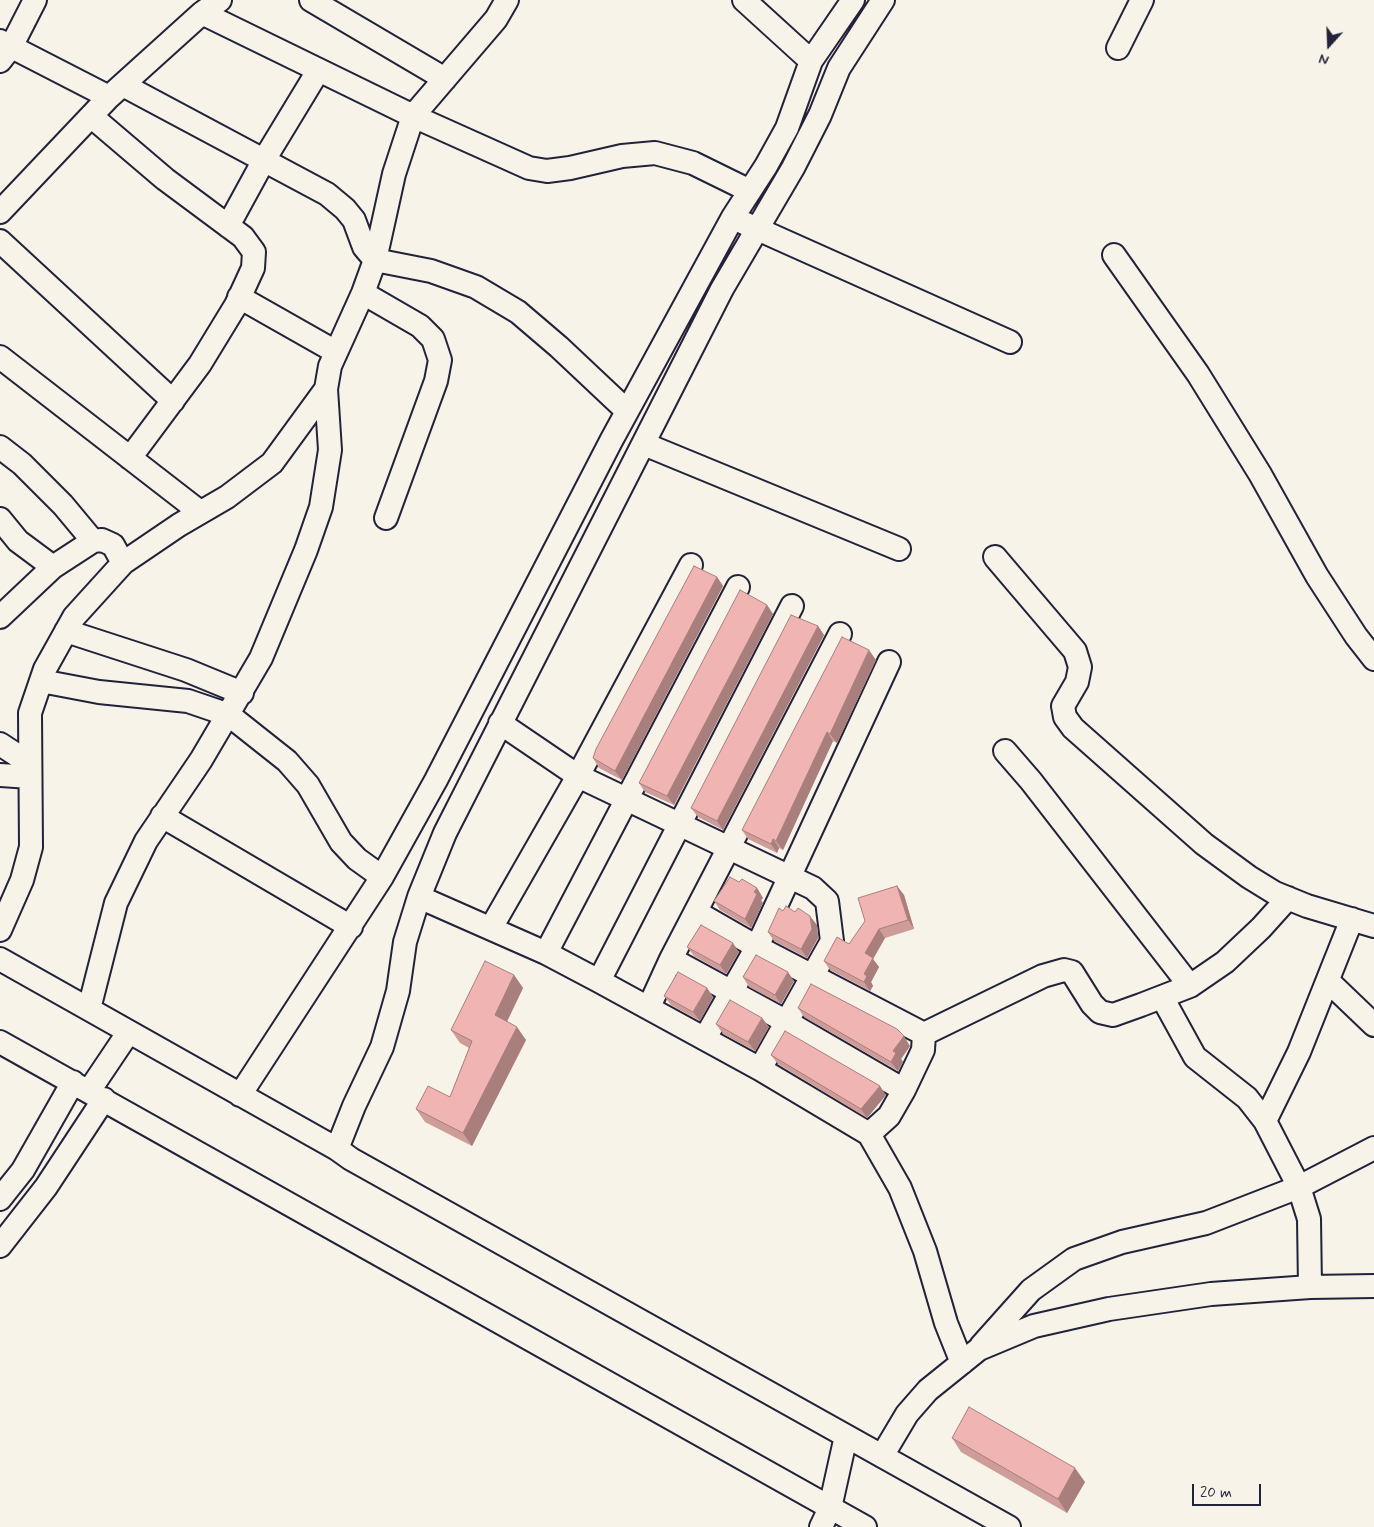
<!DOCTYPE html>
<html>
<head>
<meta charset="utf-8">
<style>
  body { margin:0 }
  #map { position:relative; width:1374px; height:1527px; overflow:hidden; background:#f7f3e8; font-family:Mynerve,sans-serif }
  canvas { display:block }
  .north { position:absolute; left:1304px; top:20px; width:50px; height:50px; -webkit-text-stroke:4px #f7f3e8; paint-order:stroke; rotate:200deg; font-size:14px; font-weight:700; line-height:20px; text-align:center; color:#22223b }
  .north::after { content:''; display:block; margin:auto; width:18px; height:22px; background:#22223b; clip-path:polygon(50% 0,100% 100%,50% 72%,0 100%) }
  .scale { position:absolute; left:1192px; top:1484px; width:69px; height:22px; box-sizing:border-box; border:2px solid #22223b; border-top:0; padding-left:6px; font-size:15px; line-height:18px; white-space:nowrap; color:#22223b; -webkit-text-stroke:4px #f7f3e8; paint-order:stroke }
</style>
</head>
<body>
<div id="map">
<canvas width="1374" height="1527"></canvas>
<div class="north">N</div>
<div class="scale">20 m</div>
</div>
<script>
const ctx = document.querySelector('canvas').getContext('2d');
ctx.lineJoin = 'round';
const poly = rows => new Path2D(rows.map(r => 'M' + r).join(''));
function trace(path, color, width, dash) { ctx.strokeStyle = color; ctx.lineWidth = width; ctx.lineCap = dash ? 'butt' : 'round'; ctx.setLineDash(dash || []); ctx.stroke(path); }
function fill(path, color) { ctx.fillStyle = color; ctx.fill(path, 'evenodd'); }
const minor = poly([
  [311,0,445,79],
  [744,0,811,61],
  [202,13,413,116,529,168,547,171,570,168,622,156,655,153,693,163,750,191],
  [0,41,109,97],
  [1118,48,1142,0],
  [0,61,11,47,35,0],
  [123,85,327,194,345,209,354,220,364,247,375,260,431,271,476,287,518,312,559,347,627,411],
  [91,116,165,179,243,237,254,252,253,268,236,305,200,364,130,458],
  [0,212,109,97,202,13,220,0],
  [744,223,1010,342],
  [228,226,264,160,318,71],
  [0,241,173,401],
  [1114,255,1198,374,1260,474,1317,576,1356,636,1374,659],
  [363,293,420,326,433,339,440,360,436,381,386,518],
  [239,297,336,352],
  [0,357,200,512],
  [644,444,899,549],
  [0,447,22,464,63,505,93,541],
  [0,519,18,541,53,567],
  [995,557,1075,651,1080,667,1077,682,1063,706,1065,717,1073,728,1204,844,1249,877,1275,893,1307,906,1374,926],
  [0,617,53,567,93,541,102,540,113,545,123,563],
  [66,631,186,670,242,693],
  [41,681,99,692,188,701,229,715,287,761,308,785,341,842,357,859,382,877],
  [500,723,578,776,813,888,827,901,832,941,760,1069],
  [0,744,29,763],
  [1005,751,1031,781,1190,986],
  [0,775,30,777],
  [162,816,351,927],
  [419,897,546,953,599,981,760,1069,869,1134,900,1188,925,1251,946,1323,962,1363],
  [696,912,757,947,924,1034,923,1050,904,1090,889,1116,869,1134],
  [491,928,578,776,691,565],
  [0,930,22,880,31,847,30,713,45,669,74,617,123,563,179,525,227,497,272,463,326,389],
  [546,953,738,587],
  [0,959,337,1149,351,1159,1009,1527],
  [671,959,787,1022,904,1090],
  [599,981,792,606],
  [1328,981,1374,1025],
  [1162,997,1195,1057,1247,1098,1265,1121,1299,1187,1309,1219,1310,1287],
  [649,1007,671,959,840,634],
  [89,1009,116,903,146,841,201,760,261,658,306,550,321,507,330,450,326,389,330,366,363,293,375,260,394,174,413,116,496,19,507,0],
  [924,1034,1043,976,1064,970,1072,972,1092,1004,1100,1012,1113,1015,1141,1005,1190,986,1225,962,1261,928,1288,898],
  [705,1038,757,947,889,662],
  [0,1042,865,1527],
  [89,1091,128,1033],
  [240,1095,382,877,436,780,611,441,733,217,766,166,787,128,811,61,853,0],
  [1265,1121,1299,1052,1352,919],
  [337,1149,354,1106,382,1047,398,991,405,942,419,897,445,833,722,289,793,168,820,115,839,68,883,0],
  [0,1199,23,1170,73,1082],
  [0,1246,46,1187,104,1099],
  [981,1346,1031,1290,1074,1259,1122,1242,1206,1223,1299,1187,1374,1148],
  [882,1456,907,1414,928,1390,979,1349,1034,1326,1109,1309,1211,1294,1310,1287,1374,1286],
  [821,1527,830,1508,846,1436]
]);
const wall = poly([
  [717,577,723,586,622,780,599,768,593,758],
  [767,605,773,614,674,805,645,792,639,783],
  [818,626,824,635,723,830,698,817,691,808],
  [876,660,837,743,833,741,783,850,779,848,777,853,748,839,742,830],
  [739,882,757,888,763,898,761,900,763,903,751,928,720,910,714,901],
  [897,886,904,895,914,929,885,938,873,959,879,967,871,982,873,986,870,991,830,970,824,961,849,944],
  [783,911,817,925,818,938,807,958,774,941,768,932],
  [687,947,739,952,726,974,694,956],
  [514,975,523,988,507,1021,526,1040,472,1146,425,1122,416,1109,450,1097,469,1048,460,1043,451,1030],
  [743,977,794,981,781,1004,749,987],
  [707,988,713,997,700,1021,671,1005,664,996],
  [798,1008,910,1046,901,1059,903,1062,898,1071,804,1017],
  [762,1018,769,1027,755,1051,723,1034,716,1024],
  [771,1055,886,1095,867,1118,778,1064],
  [952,1438,1085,1482,1067,1513,961,1452]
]);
const shadedWall = poly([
  [717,577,723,586,622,780,615,771],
  [767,605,773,614,674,805,667,796],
  [818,626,824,635,723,830,717,821],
  [869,650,876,660,837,743,830,734],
  [827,732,833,741,783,850,776,841],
  [773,839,779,848,777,853,771,844],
  [897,886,904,895,914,929,908,920],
  [757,888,763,898,761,900,763,903,751,928,745,919,754,892],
  [810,916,817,925,818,938,807,958,801,949],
  [879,929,885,938,873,959,879,967,871,982,873,986,870,991,864,982,865,953],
  [733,943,739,952,726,974,720,965],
  [788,972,794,981,781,1004,775,995],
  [514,975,523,988,504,1028,495,1015],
  [707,988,713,997,700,1021,693,1012],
  [762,1018,769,1027,755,1051,748,1042],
  [517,1027,526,1040,472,1146,463,1133],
  [904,1036,910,1046,901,1059,903,1062,898,1071,891,1062,893,1051],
  [880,1086,886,1095,867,1118,861,1109],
  [1075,1468,1085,1482,1067,1513,1058,1499]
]);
const building = poly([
  [694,566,717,577,615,771,593,758,596,749,694,566],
  [740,590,767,605,667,796,639,783,740,590],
  [791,615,818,626,717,821,691,808,791,615],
  [842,637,869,650,830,734,827,732,776,841,773,839,771,844,742,830,842,637],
  [730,877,739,882,742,879,757,888,754,892,757,894,745,919,714,901,730,877],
  [897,886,908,920,879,929,865,953,873,958,864,974,867,976,864,982,824,961,837,937,849,944,865,921,858,898,897,886],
  [786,906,795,912,798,908,810,916,812,929,801,949,768,932,779,908,783,911,786,906],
  [701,925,733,943,720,965,687,947,701,925],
  [756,955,788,972,775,995,743,977,756,955],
  [485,961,514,975,495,1015,517,1027,463,1133,416,1109,428,1086,450,1097,472,1041,451,1030,485,961],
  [678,972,707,988,693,1012,664,996,678,972],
  [811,984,897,1029,904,1036,893,1051,896,1053,891,1062,798,1008,811,984],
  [730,1000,762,1018,748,1042,716,1024,730,1000],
  [785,1031,880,1086,861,1109,771,1055,785,1031],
  [969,1407,1075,1468,1058,1499,952,1438,969,1407]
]);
trace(minor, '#22223b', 26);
trace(minor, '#f7f3e8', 22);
fill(wall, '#ce9c99');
fill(shadedWall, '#a87f7d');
fill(building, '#f0b5b2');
trace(building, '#a87f7d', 1);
</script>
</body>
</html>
